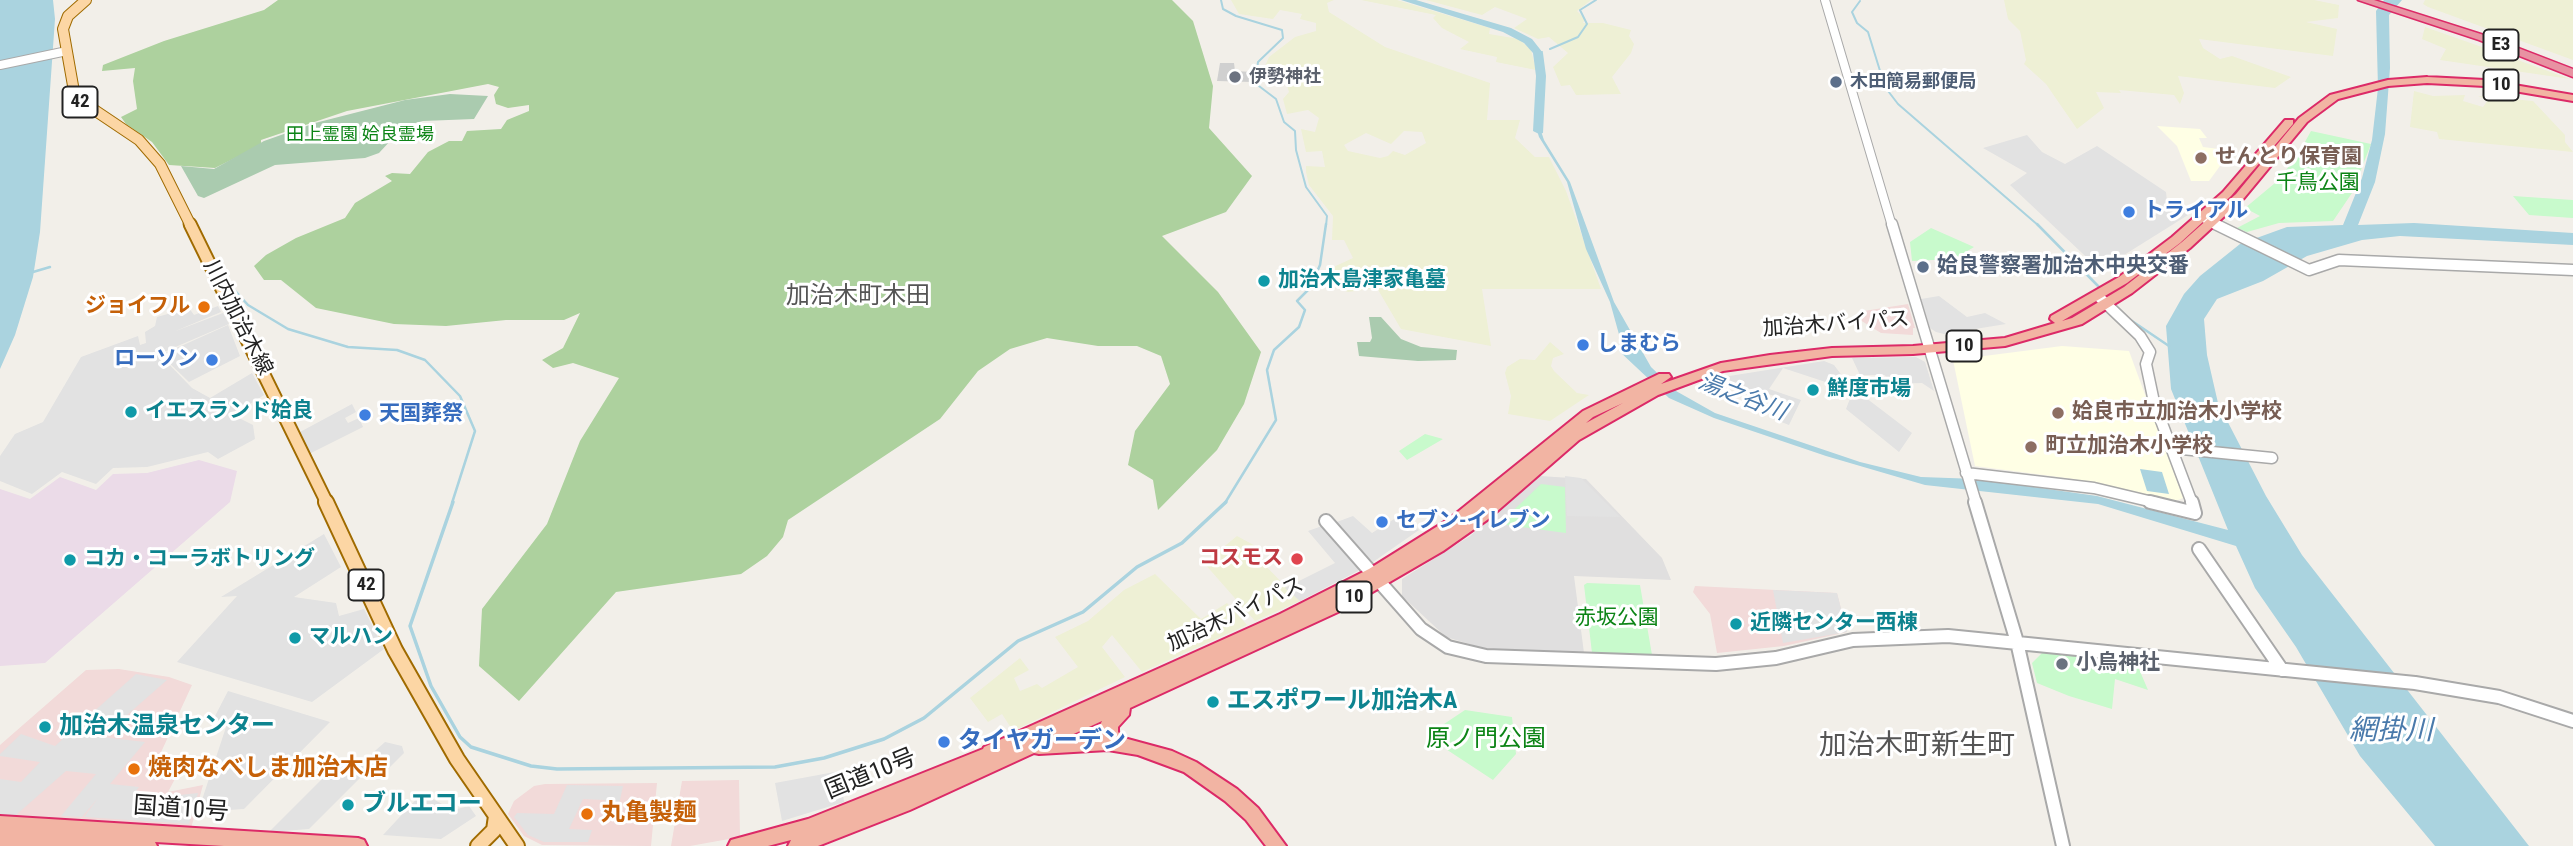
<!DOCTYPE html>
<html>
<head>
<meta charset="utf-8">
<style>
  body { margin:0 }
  canvas { display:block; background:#f2efe9 }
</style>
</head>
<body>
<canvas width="2573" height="846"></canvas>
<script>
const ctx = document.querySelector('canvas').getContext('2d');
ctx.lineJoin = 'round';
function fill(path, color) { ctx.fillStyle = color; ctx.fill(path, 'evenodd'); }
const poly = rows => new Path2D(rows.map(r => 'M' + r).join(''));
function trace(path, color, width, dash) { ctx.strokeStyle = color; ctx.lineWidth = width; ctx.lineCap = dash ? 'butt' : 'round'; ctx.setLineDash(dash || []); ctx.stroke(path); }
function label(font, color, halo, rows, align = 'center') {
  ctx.font = font + ' "Roboto Condensed","Noto Sans JP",sans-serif'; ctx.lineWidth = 6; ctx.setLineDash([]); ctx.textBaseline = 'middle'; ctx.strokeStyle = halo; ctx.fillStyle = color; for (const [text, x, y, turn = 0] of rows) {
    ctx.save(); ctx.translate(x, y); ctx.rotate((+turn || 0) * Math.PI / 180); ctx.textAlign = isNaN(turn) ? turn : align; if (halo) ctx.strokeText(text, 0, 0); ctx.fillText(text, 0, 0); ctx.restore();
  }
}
const residential = poly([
  [1540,476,1586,479,1662,558,1671,580,1574,576,1584,653,1486,649,1446,637,1402,596,1402,579,1470,536]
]);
const commercial = poly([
  [1908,304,1915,328,1913,328,1913,335,1881,333,1860,320,1867,315,1864,311],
  [1695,586,1837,593,1847,632,1784,646,1717,653,1710,614,1693,592],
  [119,669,169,677,192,685,151,774,176,777,168,792,203,785,190,832,0,816,0,745,86,670],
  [739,780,740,837,690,846,671,846,682,781],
  [657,783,651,846,542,845,524,836,508,814,514,801,534,786,545,784]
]);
const industrial = poly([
  [199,460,237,471,230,502,45,663,0,666,0,489,30,499,60,477,96,490,113,474,147,473]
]);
const education = poly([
  [2157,126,2200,129,2207,138,2199,138,2203,147,2219,149,2220,166,2209,181,2191,181,2177,146],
  [2062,346,2129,351,2183,498,2173,502,2074,479,1975,466,1953,360]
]);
const religious = poly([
  [1220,63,1234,63,1235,71,1252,72,1252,82,1217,81]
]);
const farmland = poly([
  [1231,0,1334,0,1327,3,1329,12,1385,47,1490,83,1487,120,1520,120,1515,138,1535,157,1549,157,1566,191,1601,289,1482,289,1491,346,1401,329,1377,288,1348,292,1335,287,1327,270,1353,258,1344,240,1332,240,1333,216,1309,185,1306,172,1306,166,1325,167,1322,151,1306,152,1301,129,1315,132,1319,118,1308,110,1287,114,1283,99,1289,92,1283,73,1262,73,1269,57,1295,37,1316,31,1316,23,1300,19,1302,14,1280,10,1273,19,1239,14],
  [1404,131,1422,132,1426,143,1405,155,1393,151,1388,156,1380,158,1348,151,1344,145,1366,133,1391,144],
  [1361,0,1397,0,1490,28,1489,34,1519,39,1531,50,1536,70,1496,62,1497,57,1460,49,1469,42,1442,28,1433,18,1436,15],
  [1426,0,1591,0,1577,11,1585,19,1583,23,1603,23,1631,30,1629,36,1634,44,1631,53,1612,77,1621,94,1576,95,1570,85,1561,86,1553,67,1568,53,1549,37,1538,39,1514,28,1527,19,1495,7,1482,15],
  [2004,0,2314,0,2339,5,2338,18,2306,22,2337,29,2333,56,2199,39,2203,48,2220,59,2232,56,2291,77,2275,88,2178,76,2184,93,2180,104,2174,95,2119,90,2121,93,2096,92,2104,108,2077,129,2046,84,2024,64,2026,60,2020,31,2008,19],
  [2425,0,2573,0,2573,60,2428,7,2423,4],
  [2425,27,2479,46,2570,79,2440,60,2446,49,2422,39],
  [2414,91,2433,96,2465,95,2463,101,2483,107,2488,100,2478,96,2533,101,2565,135,2565,142,2573,152,2439,139,2437,132,2410,127],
  [1550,342,1564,354,1553,358,1551,366,1554,371,1577,393,1589,395,1550,421,1508,414,1511,396,1505,373,1507,367,1520,359,1535,360],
  [1237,536,1261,549,1254,554,1300,601,1255,621,1204,563],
  [1155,574,1201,619,1227,603,1247,625,1142,672,1112,635,1102,647,1125,677,1013,731,1002,714,988,722,970,698,1020,658,1029,670,1014,678,1020,691,1037,684,1042,688,1078,667,1055,637,1088,621,1124,590]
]);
const forest = poly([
  [278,0,1172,0,1193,21,1213,86,1209,128,1252,176,1226,212,1162,236,1218,292,1261,352,1244,404,1217,450,1158,510,1153,480,1128,465,1135,431,1170,384,1161,356,1137,346,1098,346,1047,338,1010,349,978,371,940,419,788,520,783,537,767,556,741,574,616,592,519,701,479,666,482,609,547,524,580,441,619,378,573,363,553,368,542,360,563,348,580,313,564,320,506,320,446,326,394,324,316,308,281,280,264,280,254,266,266,255,296,238,345,218,355,203,392,181,385,176,392,173,410,174,428,152,449,141,462,141,467,131,501,129,507,120,529,111,529,105,508,108,496,104,494,95,499,87,488,84,347,111,261,140,261,145,215,168,169,165,152,142,126,124,121,117,137,109,133,81,135,68,102,71,103,65,164,41,264,10]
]);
const cemetery = poly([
  [450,94,488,96,474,119,423,121,404,126,379,153,365,158,275,165,204,198,198,196,181,166,214,169,264,141,315,123,405,100],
  [1369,317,1381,317,1401,339,1421,347,1457,350,1456,360,1418,361,1359,356,1357,342,1370,342,1372,338]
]);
const park = poly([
  [2311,131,2371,144,2352,193,2333,221,2279,223,2247,232,2237,228,2260,216,2245,208,2275,183,2296,158],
  [2513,196,2573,200,2573,218,2529,215],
  [1931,228,1974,247,1954,259,1912,261,1910,242],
  [1425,434,1443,439,1407,460,1399,451],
  [1541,484,1565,487,1566,533,1499,524],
  [1587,583,1640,585,1652,655,1592,653,1584,585],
  [2043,652,2136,662,2148,690,2115,679,2112,709,2069,696,2037,683,2032,663],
  [1465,710,1512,717,1516,754,1493,780,1426,736]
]);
const parking = poly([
  [2027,135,2042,152,2065,164,2097,146,2166,192,2167,201,2188,215,2100,270,2010,185,2027,173,1983,148],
  [1939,296,1967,317,1985,313,2006,324,1944,334,1936,332,1930,328,1921,299],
  [218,306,221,312,173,332,223,313,229,324,159,354,192,388,210,398,252,373,264,395,233,415,253,425,255,439,218,459,208,452,147,467,113,468,96,484,62,472,32,494,0,481,0,456,15,434,43,422,81,357,138,336,140,345,146,343,145,332,155,326,157,317,189,308,194,315],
  [228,325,240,356,189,382,161,355],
  [1916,357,1925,362,1934,391,1922,383,1889,384,1885,375,1860,375,1852,358],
  [1824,361,1834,365,1849,385,1912,433,1899,452,1846,409,1853,391,1783,368,1769,389,1801,400,1789,425,1774,419,1782,398,1728,383,1723,377],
  [352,404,356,412,345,418,348,423,359,418,363,427,309,454,300,432],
  [1565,476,1581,478,1620,517,1567,516],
  [1402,514,1419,530,1373,562,1334,523,1353,516,1372,533],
  [1322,526,1327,526,1359,564,1358,571,1300,601,1285,588,1335,563,1308,531],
  [324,534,341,567,294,597,336,603,339,616,364,609,384,649,312,702,177,662,237,596,221,597],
  [1773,590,1837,593,1847,632,1783,643],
  [136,674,167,680,102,737,145,742,110,784,139,787,133,795,161,797,198,793,189,824,84,817,98,798,82,817,61,816,96,774,66,771,16,815,0,815,0,779,21,782,40,762,0,756,0,754,21,734,55,746],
  [228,691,330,722,244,809,198,812,228,721,213,720],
  [385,742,402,746,404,753,379,778,363,775,309,829,269,832,333,768,349,774],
  [840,771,844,802,782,821,775,783],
  [567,785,623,786,618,809,602,811,605,800,583,799,569,829,592,830,588,842,544,842,528,835,514,817,517,813,554,814],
  [422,793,453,810,469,806,476,816,441,839,383,835]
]);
const water = poly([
  [0,0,53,0,55,19,40,232,33,277,15,335,0,369],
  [2384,0,2402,0,2389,15,2390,68,2385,134,2375,182,2358,225,2414,223,2573,233,2573,245,2400,236,2362,240,2307,256,2263,281,2217,299,2204,319,2207,355,2218,403,2266,496,2302,555,2529,846,2435,846,2360,756,2296,647,2255,588,2236,546,2098,504,1925,485,1826,456,1714,418,1669,398,1619,351,1620,338,1610,302,1586,249,1567,182,1539,137,1535,124,1537,115,1540,116,1539,125,1544,140,1570,182,1614,302,1651,367,1676,391,1715,413,1860,462,1921,477,1977,479,2097,496,2228,530,2171,389,2166,326,2184,294,2200,276,2240,244,2287,227,2343,225,2362,178,2372,140,2378,88,2376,11],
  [2140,469,2162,472,2169,494,2147,491]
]);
const streamFar2 = poly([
  [1221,0,1223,9,1236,16,1282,30,1283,38,1258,62,1255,83,1276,99,1284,122,1295,131,1296,150,1306,187,1327,216,1326,226],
  [1860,1,1852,12,1857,23,1868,32,1885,87,1898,104,2039,226],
  [1550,49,1578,37,1587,24,1580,10,1596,0],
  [1538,53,1542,52]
]);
const streamFar1 = poly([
  [2037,224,2101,289],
  [223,271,228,283,248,305,288,329,348,347,397,350,425,360,460,396,475,431,452,503],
  [33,272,50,267],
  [2129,319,2169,346],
  [1225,503,1276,420,1267,370,1274,350,1299,327,1305,310,1297,301,1310,288,1320,265,1326,224]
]);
const stream = poly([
  [453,502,410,626,431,686,460,737,471,747,531,766,557,769,775,767,824,758,884,739,924,718,1018,641,1083,612,1137,567,1182,543,1226,502]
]);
const river = poly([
  [1401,0,1416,0,1511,28,1532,39,1543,53,1546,76,1543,133,1539,134,1533,131,1536,76,1533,53,1524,43,1503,32,1401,0]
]);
const tertiaryFar2 = poly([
  [1825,0,1892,226],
  [0,65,67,51],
  [2205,219,2219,226]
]);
const tertiaryFar1 = poly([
  [1892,224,1976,503],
  [2215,224,2309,270,2339,260,2573,270],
  [2098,296,2140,336,2150,352,2146,364,2154,402,2192,503],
  [2172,448,2272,458],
  [1966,473,2094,488,2157,503]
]);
const tertiary = poly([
  [1975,502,2017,642,2063,846],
  [2150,502,2195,513,2192,502],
  [1326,521,1421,629,1448,647,1486,656,1716,664,1776,658,1853,640,1948,636,2415,683,2499,697,2573,721],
  [2199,549,2282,670]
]);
const primaryFar2 = poly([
  [86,0,68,16,63,29,75,97,139,140,160,164,191,226]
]);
const primaryFar1 = poly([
  [190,224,327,503]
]);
const primary = poly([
  [326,502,395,650,457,759,517,846],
  [478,846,494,830,496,816]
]);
const trunk = poly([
  [2427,77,2485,80,2573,95,2573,101,2485,86,2427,83,2388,86,2338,99,2307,122,2244,198,2190,248,2132,293,2082,324,2005,346,1913,354,1832,356,1723,371,1658,395,1579,440,1487,520,1443,551,1338,612,1130,708,1129,715,1118,727,1118,732,1124,738,1172,751,1196,762,1237,789,1258,808,1286,846,1266,846,1246,820,1225,801,1184,772,1138,755,1108,750,1039,754,1034,753,910,810,818,846,788,846,791,840,768,846,728,846,731,840,808,819,983,749,984,747,1280,614,1369,569,1449,519,1583,411,1659,374,1669,374,1671,377,1661,384,1721,363,1770,355,1832,348,1913,346,2005,338,2055,323,2050,319,2051,316,2119,277,2172,237,2223,192,2285,120,2293,120,2293,124,2231,196,2180,243,2127,283,2062,321,2072,318,2124,287,2182,242,2236,194,2299,118,2330,95,2388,80,2427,77],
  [1623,403,1586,423,1593,417,1623,403],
  [1102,721,1100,725,1102,736,1065,738,1102,721],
  [0,816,358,838,364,840,367,846,224,846,155,842,157,846,0,846,0,816]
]);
const motorway = poly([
  [2358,0,2374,0,2487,36,2573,69,2573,77,2479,40,2358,0]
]);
const markers = [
  [1235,77,7,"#6b7280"],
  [1836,82,7,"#5c6f8a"],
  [2201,158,7,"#8d6e63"],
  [2129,212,7,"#3f7fe0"],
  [1923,267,7,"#5c6f8a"],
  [1264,281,7,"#0f9aa8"],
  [204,307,7,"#e8710a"],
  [1583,345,7,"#3f7fe0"],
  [212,360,7,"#3f7fe0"],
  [1813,390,7,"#0f9aa8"],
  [131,412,7,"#0f9aa8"],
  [2058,413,7,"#8d6e63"],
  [365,415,7,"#3f7fe0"],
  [2031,447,7,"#8d6e63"],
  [1382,522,7,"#3f7fe0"],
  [1297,559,7,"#e0444e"],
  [70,560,7,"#0f9aa8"],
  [1736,624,7,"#0f9aa8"],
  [295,638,7,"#0f9aa8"],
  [2062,664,7,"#6b7280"],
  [1213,702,7,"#0f9aa8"],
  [45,727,7,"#0f9aa8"],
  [944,742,7,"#3f7fe0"],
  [134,769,7,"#e8710a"],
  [348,805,7,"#0f9aa8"],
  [587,814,7,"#e8710a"]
];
const farWorshipnames = [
  ["伊勢神社",1249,77]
];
const farServicenames = [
  ["木田簡易郵便局",1850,82]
];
const farParknames = [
  ["田上霊園 姶良霊場",360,135]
];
const shields = [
  [2501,45,35],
  [2501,85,35],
  [80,102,35],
  [1964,346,35],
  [366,585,35],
  [1354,597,35]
];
const shieldNames = [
  ["E3",2501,45],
  ["10",2501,85],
  ["42",80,102],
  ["10",1964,346],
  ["42",366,585],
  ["10",1354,597]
];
const educationNames = [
  ["せんとり保育園",2215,158],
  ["姶良市立加治木小学校",2072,413],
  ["町立加治木小学校",2045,447]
];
const parkNames = [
  ["千鳥公園",2318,184],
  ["赤坂公園",1617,619]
];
const shopNames = [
  ["トライアル",2143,212],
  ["しまむら",1597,345],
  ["ローソン",198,360,"right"],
  ["天国葬祭",379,415],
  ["セブン-イレブン",1396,522]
];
const serviceNames = [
  ["姶良警察署加治木中央交番",1937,267]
];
const cultureNames = [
  ["加治木島津家亀墓",1278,281],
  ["鮮度市場",1827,390],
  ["イエスランド姶良",145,412],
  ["コカ・コーラボトリング",84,560],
  ["近隣センター西棟",1750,624],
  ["マルハン",309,638]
];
const foodNames = [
  ["ジョイフル",190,307]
];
const streetNames = [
  ["川内加治木線",237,318,63],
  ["加治木バイパス",1836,325,-4],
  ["加治木バイパス",1236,615,-25]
];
const healthNames = [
  ["コスモス",1283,559]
];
const worshipNames = [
  ["小烏神社",2076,664]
];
const waterNames = [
  ["湯之谷川",1742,398,21]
];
const quarterNames = [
  ["加治木町木田",858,297]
];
const nearCulturenames = [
  ["エスポワール加治木A",1227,702],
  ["加治木温泉センター",59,727],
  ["ブルエコー",362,805]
];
const nearParknames = [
  ["原ノ門公園",1486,740]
];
const nearShopnames = [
  ["タイヤガーデン",958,742]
];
const nearFoodnames = [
  ["焼肉なべしま加治木店",148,769],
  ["丸亀製麺",601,814]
];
const nearStreetnames = [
  ["国道10号",871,775,-22],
  ["国道10号",181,810,4]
];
const nearWaternames = [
  ["網掛川",2391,732]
];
const nearQuarternames = [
  ["加治木町新生町",1917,747]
];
fill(residential, '#e0dfdf');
fill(commercial, '#f2dad9');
fill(industrial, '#ebdbe8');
fill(education, '#ffffe5');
fill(religious, '#d0d0d0');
fill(farmland, '#eef0d5');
fill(forest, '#add19e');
fill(cemetery, '#aacbaf');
fill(park, '#c8facc');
fill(parking, '#e2e2e2');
fill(water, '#aad3df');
trace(streamFar2, '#aad3df', 2);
trace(streamFar1, '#aad3df', 2.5);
trace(stream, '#aad3df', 3.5);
fill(river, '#aad3df');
trace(tertiaryFar2, '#a9a9a9', 10);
trace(tertiaryFar1, '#a9a9a9', 13);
trace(tertiary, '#a9a9a9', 16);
trace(primaryFar2, '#a06b00', 12);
trace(primaryFar1, '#a06b00', 15);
trace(primary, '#a06b00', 18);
trace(trunk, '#dc2a67', 4);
trace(motorway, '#dc2a67', 3);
trace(tertiaryFar2, '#fff', 8);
trace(tertiaryFar1, '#fff', 10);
trace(tertiary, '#fff', 12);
trace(primaryFar2, '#fcd6a4', 10);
trace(primaryFar1, '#fcd6a4', 11);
trace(primary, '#fcd6a4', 14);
fill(trunk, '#f2b4a3');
fill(motorway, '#e892a2');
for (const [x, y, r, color] of markers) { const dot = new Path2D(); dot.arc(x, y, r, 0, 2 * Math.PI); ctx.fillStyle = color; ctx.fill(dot); trace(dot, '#fff', 2.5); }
label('bold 18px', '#5b616d', '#fff', farWorshipnames, 'left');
label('bold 18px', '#4e5e75', '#fff', farServicenames, 'left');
label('18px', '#0c8416', '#fff', farParknames);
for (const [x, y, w] of shields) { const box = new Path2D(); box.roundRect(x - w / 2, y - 15.5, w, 31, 5); ctx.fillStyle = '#fff'; ctx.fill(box); trace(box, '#222', 2); }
label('bold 19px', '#222', null, shieldNames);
label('bold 21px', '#785e54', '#fff', educationNames, 'left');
label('21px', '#0c8416', '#fff', parkNames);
label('bold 21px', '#366cbe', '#fff', shopNames, 'left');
label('bold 21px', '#4e5e75', '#fff', serviceNames, 'left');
label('bold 21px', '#0d838f', '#fff', cultureNames, 'left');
label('bold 21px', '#c56008', '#fff', foodNames, 'right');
label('21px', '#222', '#fff', streetNames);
label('bold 21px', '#be3a42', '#fff', healthNames, 'right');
label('bold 21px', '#5b616d', '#fff', worshipNames, 'left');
label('italic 23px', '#4a7aab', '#fff', waterNames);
label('24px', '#555', '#fff', quarterNames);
label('bold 24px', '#0d838f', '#fff', nearCulturenames, 'left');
label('24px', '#0c8416', '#fff', nearParknames);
label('bold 24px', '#366cbe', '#fff', nearShopnames, 'left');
label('bold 24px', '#c56008', '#fff', nearFoodnames, 'left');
label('24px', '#222', '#fff', nearStreetnames);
label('italic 28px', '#4a7aab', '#fff', nearWaternames);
label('28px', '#555', '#fff', nearQuarternames);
</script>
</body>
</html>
